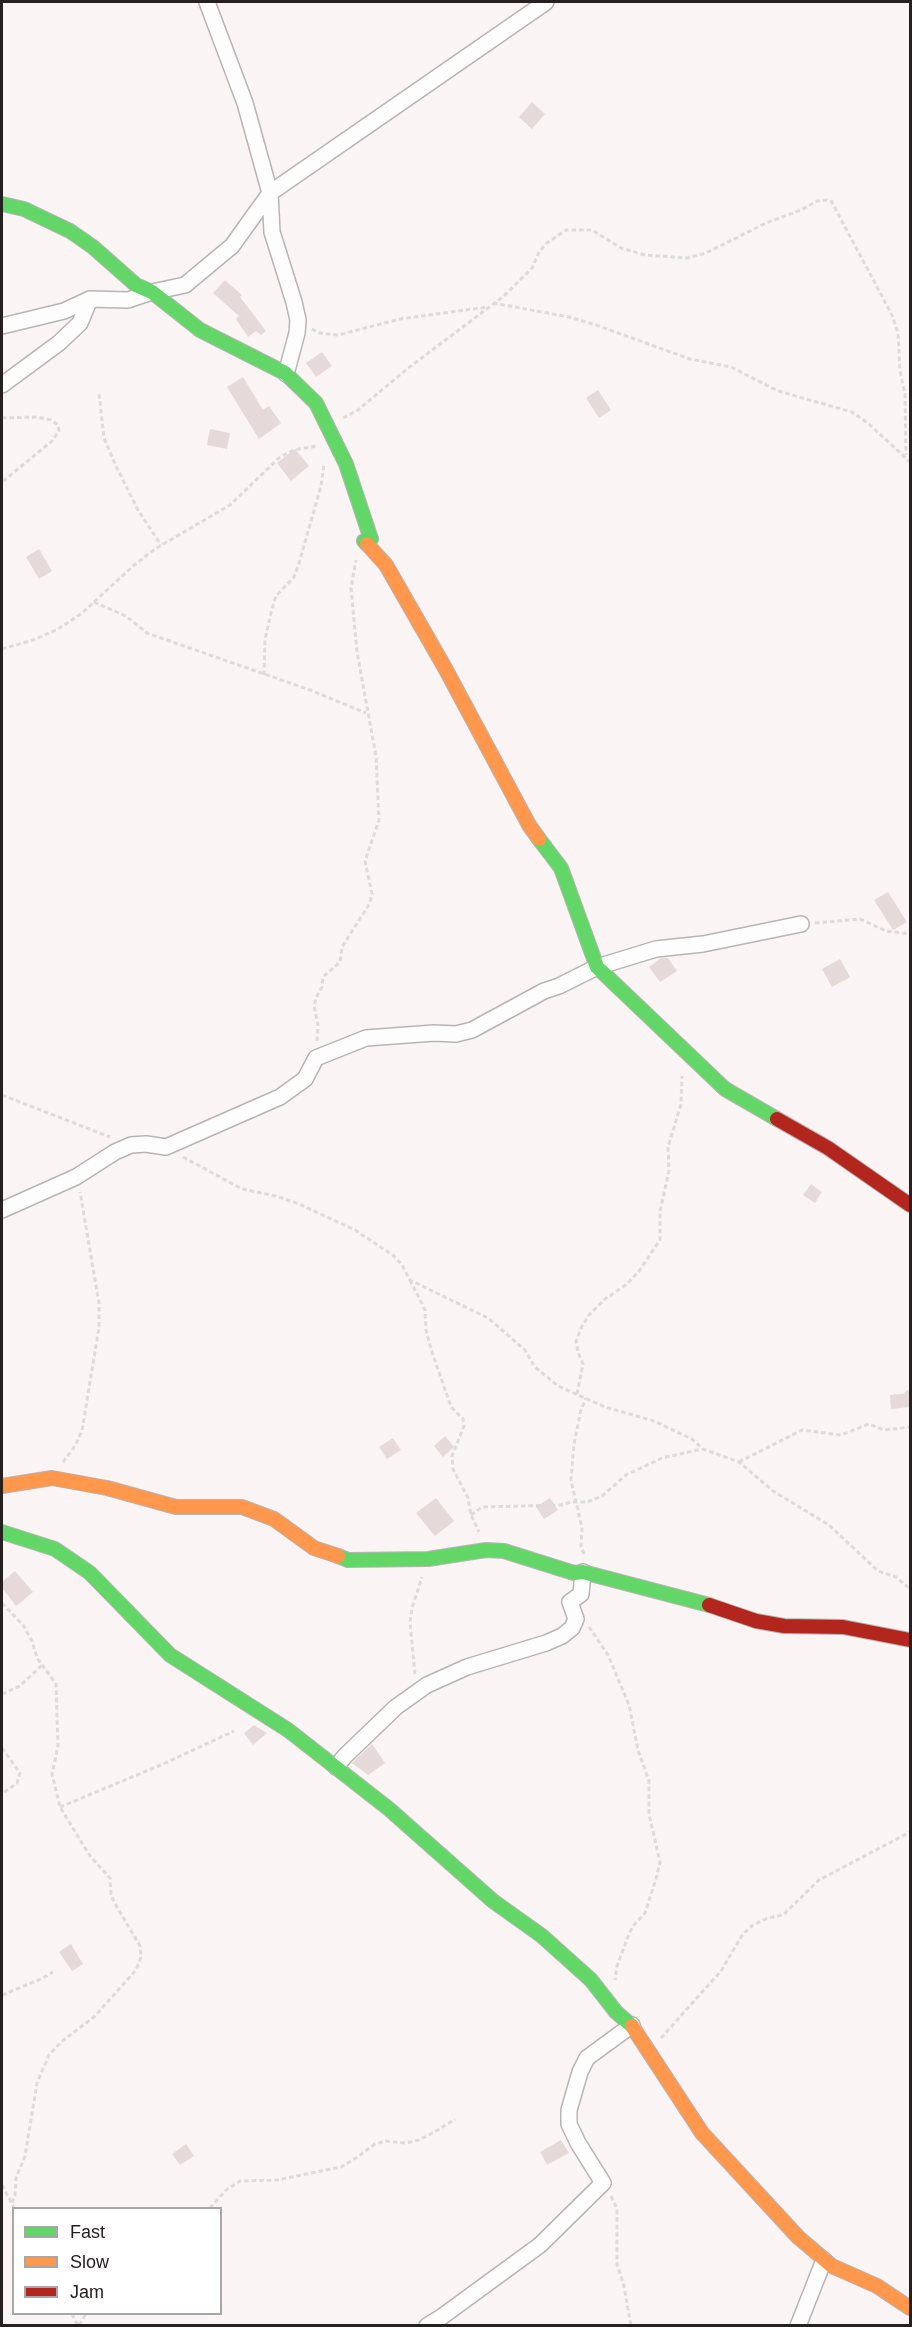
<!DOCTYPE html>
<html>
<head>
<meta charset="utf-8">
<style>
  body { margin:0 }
  #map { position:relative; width:912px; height:2327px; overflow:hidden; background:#faf4f4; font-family:Arial,sans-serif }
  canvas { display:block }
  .frame { position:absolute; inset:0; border:3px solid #262120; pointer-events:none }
  .legend { position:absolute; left:12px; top:2207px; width:210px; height:108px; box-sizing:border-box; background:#fff; border:2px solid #a8a6a6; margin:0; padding:8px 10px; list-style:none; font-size:18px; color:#262120 }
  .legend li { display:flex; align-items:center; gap:12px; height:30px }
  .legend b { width:30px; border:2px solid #a8a6a6 }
</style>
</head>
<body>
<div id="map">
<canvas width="912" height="2327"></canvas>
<div class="frame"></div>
<ul class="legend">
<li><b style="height:8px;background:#63d668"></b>Fast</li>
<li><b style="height:8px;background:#ff974d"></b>Slow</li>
<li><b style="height:8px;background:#b3261e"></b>Jam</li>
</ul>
</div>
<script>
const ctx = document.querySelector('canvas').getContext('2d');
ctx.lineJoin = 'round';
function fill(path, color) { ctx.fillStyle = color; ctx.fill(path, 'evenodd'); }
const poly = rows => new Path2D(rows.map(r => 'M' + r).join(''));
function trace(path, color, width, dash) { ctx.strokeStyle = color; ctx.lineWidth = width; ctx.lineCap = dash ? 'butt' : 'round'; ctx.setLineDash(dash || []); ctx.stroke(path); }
const building = poly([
  [532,102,545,114,532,129,519,117],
  [225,280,242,295,240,297,266,331,261,335,256,331,248,337,236,319,239,316,213,293],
  [322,352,332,366,316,377,306,363],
  [243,377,263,410,269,406,281,423,259,439,227,387],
  [598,390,611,410,599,418,586,398],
  [210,429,230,433,227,449,207,445],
  [295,449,309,466,291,481,277,463],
  [39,549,52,571,39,579,26,557],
  [888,892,907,922,893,930,874,900],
  [661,958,668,958,677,971,660,982,649,967],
  [840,959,850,977,832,987,822,969],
  [811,1184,822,1192,815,1203,803,1195],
  [910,1393,910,1407,891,1409,890,1395],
  [445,1436,454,1447,443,1457,434,1446],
  [393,1438,401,1450,387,1459,379,1447],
  [436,1498,454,1521,435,1536,416,1513],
  [550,1498,558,1510,544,1519,536,1507],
  [15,1571,33,1592,16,1606,2,1588,2,1582],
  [254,1725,267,1733,253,1745,244,1733],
  [372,1744,385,1763,368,1775,352,1763],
  [71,1944,83,1964,72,1971,59,1952],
  [561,2140,569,2153,547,2165,540,2152],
  [186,2144,194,2156,180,2165,172,2154]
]);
const path = poly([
  [493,303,569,317,596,325,690,359,731,367,778,391,852,412,869,424,910,462],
  [312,329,319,333,338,335,400,319,487,307],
  [99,394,104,438,116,466,138,510,161,545],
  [2,418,37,417,51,420,58,425,59,431,52,441,2,482],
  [343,418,358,410,407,369,504,296,532,268,539,252,547,243,566,230,592,230,621,248,645,255,687,258,706,253,766,223,801,210,817,201,827,200,832,202,836,210,892,315,898,333,900,371,905,394,906,455],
  [94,602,126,616,147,633,310,690,366,713],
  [2,649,33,640,58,629,81,614,133,566,155,549,230,505,280,457,294,450,317,446],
  [264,675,265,639,271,613,276,596,294,577,299,563,321,486,324,464],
  [815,923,860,919,886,931,910,934],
  [317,1041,318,1025,314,1006,316,998,322,987,323,977,340,962,342,947,370,903,372,894,365,861,379,820,376,756,357,652,351,588,356,560],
  [2,1095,110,1137],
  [183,1157,242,1189,276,1196,299,1204,355,1230,394,1256,402,1265,410,1280,488,1318,525,1350,535,1367,558,1386,605,1407,654,1421,692,1439,703,1449,739,1462,773,1491,829,1525,878,1571,896,1577,910,1589],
  [410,1280,425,1310,426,1330,432,1352,451,1407,463,1419,464,1426,452,1456,453,1469,468,1498,471,1515,479,1532],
  [577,1394,583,1364,578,1352,576,1341,582,1326,589,1315,605,1299,627,1284,639,1271,660,1240,660,1211,669,1171,668,1147,681,1104,682,1076],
  [905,1394,910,1390],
  [63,1462,75,1446,82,1431,99,1327,99,1303,80,1192],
  [739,1462,802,1430,841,1435,869,1424,884,1430,910,1427],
  [471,1515,482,1507,561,1505,571,1502,587,1502,602,1496,626,1475,662,1458,702,1449],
  [584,1554,581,1546,582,1528,571,1480,574,1444,581,1410,586,1398],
  [2,1603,23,1625,32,1641,37,1658,56,1684,58,1746,52,1774,60,1807,90,1856,110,1878,111,1894,114,1902,140,1946,141,1957,136,1970,94,2017,61,2042,49,2055,37,2083,25,2156,16,2178,15,2195,11,2205],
  [589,1627,608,1655,629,1705,638,1750,649,1781,649,1814,660,1862,656,1879,645,1913,633,1926,629,1934,617,1966,615,1980],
  [415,1674,410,1622,412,1608,422,1577],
  [2,1694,20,1686,42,1665],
  [2,1748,20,1773,17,1783,2,1794],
  [60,1807,161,1765,234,1731],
  [2,1995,41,1979,53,1972],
  [661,2038,721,1971,743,1934,753,1925,768,1918,783,1915,819,1880,910,1832],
  [2,2185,14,2208],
  [611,2196,617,2209,617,2264,624,2286,631,2326],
  [210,2208,226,2190,240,2181,277,2180,341,2167,356,2158,375,2144,386,2141,406,2143,419,2140,438,2130,455,2119],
  [72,2314,78,2326],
  [79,2325,86,2314]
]);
const street = poly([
  [207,2,245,103,270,193,272,232,294,302,298,320,297,333,286,374],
  [2,326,64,311,90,299],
  [2,385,59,343,80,323,90,299,128,300,152,292,185,285,232,246,270,193,546,2],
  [2,1210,76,1177,115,1152,131,1145,146,1144,166,1147,280,1097,305,1079,316,1058,366,1038,434,1033,456,1034,472,1030,544,991,559,986,597,967,656,949,703,944,801,924],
  [336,1767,345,1756,396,1707,427,1685,467,1667,546,1643,562,1636,572,1628,576,1619,570,1602,581,1594,583,1572],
  [427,2326,440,2318,540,2245,603,2183,578,2143,569,2124,569,2110,580,2072,587,2058,632,2025],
  [798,2326,824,2260]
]);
const fast = poly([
  [2,204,24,209,70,231,93,247,136,285,152,292,200,330,285,373,316,403,346,464,371,539,364,541,367,544],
  [539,839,561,868,597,967,725,1089,777,1119],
  [2,1532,55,1549,90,1573,170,1655,288,1730,389,1809,493,1901,542,1936,591,1980,616,2012,632,2026],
  [338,1556,348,1560,428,1559,486,1550,504,1551,574,1573,583,1572,709,1605]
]);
const slow = poly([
  [367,544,386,565,445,668,529,825,539,839],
  [2,1486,52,1478,107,1488,176,1507,242,1507,274,1519,314,1548,338,1556],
  [632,2026,702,2133,798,2237,832,2266,877,2286,910,2308]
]);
const jam = poly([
  [777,1119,828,1148,910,1205],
  [709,1605,756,1621,784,1626,843,1627,910,1640]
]);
fill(building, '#e5dad9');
trace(street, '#b9b4b4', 18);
trace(fast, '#b9b4b4', 16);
trace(slow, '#b9b4b4', 16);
trace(jam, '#b9b4b4', 16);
trace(path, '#dddbda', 3, [4.5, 3]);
trace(street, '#fefdfd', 15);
trace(fast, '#63d668', 14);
trace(slow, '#ff974d', 14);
trace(jam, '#b3261e', 14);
</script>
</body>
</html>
